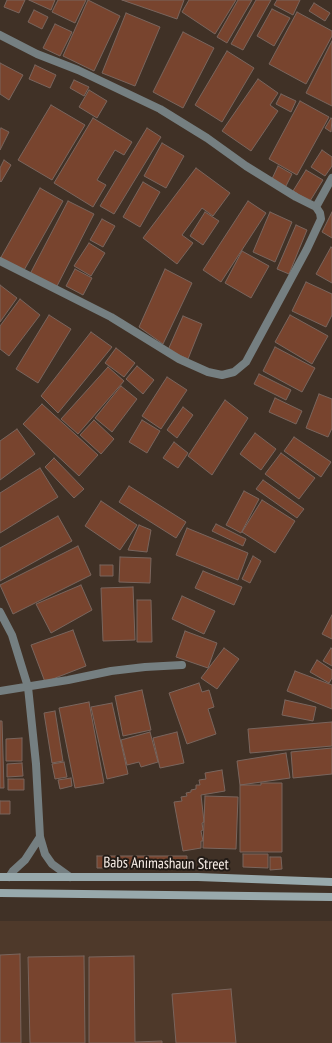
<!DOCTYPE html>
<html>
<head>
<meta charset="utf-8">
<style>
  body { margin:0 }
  canvas { display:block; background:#403126 }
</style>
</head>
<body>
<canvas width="332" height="1043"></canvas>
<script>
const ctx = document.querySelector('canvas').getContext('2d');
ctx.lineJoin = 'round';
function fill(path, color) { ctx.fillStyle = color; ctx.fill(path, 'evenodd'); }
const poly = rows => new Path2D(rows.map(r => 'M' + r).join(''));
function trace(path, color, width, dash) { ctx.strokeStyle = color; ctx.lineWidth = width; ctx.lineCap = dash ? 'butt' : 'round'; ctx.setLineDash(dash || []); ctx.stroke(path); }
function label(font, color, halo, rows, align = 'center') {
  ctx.font = font + ' "PT Sans Narrow",sans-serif'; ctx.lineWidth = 4; ctx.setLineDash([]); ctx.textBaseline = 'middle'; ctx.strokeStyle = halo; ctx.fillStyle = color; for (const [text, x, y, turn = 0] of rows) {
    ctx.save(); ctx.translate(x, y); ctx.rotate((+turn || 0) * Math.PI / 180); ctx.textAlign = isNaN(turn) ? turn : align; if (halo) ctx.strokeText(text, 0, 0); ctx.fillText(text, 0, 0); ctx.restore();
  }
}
const built = poly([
  [0,921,332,921,332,1043,0,1043]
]);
const building = poly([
  [7,0,25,0,19,13,4,7,7,0],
  [29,0,55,0,51,10,29,0],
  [58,0,86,0,75,23,52,12,58,0],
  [88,0,120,16,94,71,63,56,88,0],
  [122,0,184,0,177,19,122,0],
  [189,0,236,0,215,34,182,12,189,0],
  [238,0,252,0,227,43,217,37,238,0],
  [256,0,271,0,243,50,231,44,256,0],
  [277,0,300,0,293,15,274,5,277,0],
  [314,3,330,13,325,21,309,11,314,3],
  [272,9,290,18,274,46,257,36,272,9],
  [34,10,48,17,42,29,28,22,34,10],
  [297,12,332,31,332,36,306,84,269,64,297,12],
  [126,13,160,27,135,86,102,73,126,13],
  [55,24,72,32,60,56,43,48,55,24],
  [183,32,214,48,183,108,153,92,183,32],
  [332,41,332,106,306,93,332,41],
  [227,51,254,68,222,122,195,105,227,51],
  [0,63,23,75,9,100,0,94,0,63],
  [35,65,56,75,50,88,29,79,35,65],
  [258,79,278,93,270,105,278,111,251,151,222,131,258,79],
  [74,80,89,87,84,96,70,88,74,80],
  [89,90,107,101,97,118,79,107,89,90],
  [281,94,296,101,291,112,276,104,281,94],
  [300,101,329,117,297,175,269,159,300,101],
  [51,105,85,125,52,180,18,160,51,105],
  [93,118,132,142,124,155,115,150,97,180,106,185,93,207,54,183,93,118],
  [331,118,332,119,331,132,325,128,331,118],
  [1,128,9,132,0,150,0,130,1,128],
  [147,128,161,137,114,214,100,206,147,128],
  [162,143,184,156,166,188,144,176,162,143],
  [322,150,332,157,332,166,325,176,311,167,322,150],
  [4,160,11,165,1,182,0,181,0,168,4,160],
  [278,166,292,174,285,188,271,181,278,166],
  [196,168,230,193,213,216,202,208,182,235,193,243,177,264,143,238,196,168],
  [306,170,323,180,310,201,293,191,306,170],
  [143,182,160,192,140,227,123,217,143,182],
  [40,188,63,201,23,272,0,259,40,188],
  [68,201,94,214,56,288,30,274,68,201],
  [248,201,266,213,221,282,203,270,248,201],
  [205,212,219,221,203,245,190,236,205,212],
  [270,212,292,222,275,262,253,252,270,212],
  [332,212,332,238,322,232,332,212],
  [102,219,115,226,103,247,90,240,102,219],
  [296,225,307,230,289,274,277,269,296,225],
  [89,243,105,253,91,276,74,266,89,243],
  [331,247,332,248,332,283,316,274,331,247],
  [242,251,269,266,251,298,225,283,242,251],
  [75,269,92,278,83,295,66,286,75,269],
  [165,269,192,283,163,344,139,327,165,269],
  [306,282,332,294,332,315,326,327,292,311,306,282],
  [0,285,17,298,0,322,0,285],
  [20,299,40,315,9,356,0,349,0,326,20,299],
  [49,315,71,329,38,383,16,369,49,315],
  [290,315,328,336,312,364,275,342,290,315],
  [183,316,202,324,188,359,168,350,183,316],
  [91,332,112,347,58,413,41,396,91,332],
  [275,347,315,368,302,392,263,371,275,347],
  [116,348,135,363,124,377,105,363,116,348],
  [137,366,154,380,143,394,126,379,137,366],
  [108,367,124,381,78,434,61,419,108,367],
  [259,374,291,390,286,400,254,384,259,374],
  [167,377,187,390,161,429,142,416,167,377],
  [121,386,137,399,112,432,95,418,121,386],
  [319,394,332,399,332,428,328,437,306,428,319,394],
  [275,398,302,411,296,424,269,412,275,398],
  [225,400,248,418,212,475,188,456,225,400],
  [42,404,98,455,79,476,23,424,42,404],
  [183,407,193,415,177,438,167,430,183,407],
  [94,420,114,439,101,454,80,435,94,420],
  [142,420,160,431,147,453,129,442,142,420],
  [17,429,35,454,0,480,0,441,17,429],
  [255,433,276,449,261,470,240,454,255,433],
  [294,437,331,462,321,477,284,451,294,437],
  [174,442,188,453,178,468,163,458,174,442],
  [281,453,315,478,299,499,265,474,281,453],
  [54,458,84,489,74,498,45,467,54,458],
  [40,468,58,497,0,533,0,493,40,468],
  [263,480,304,509,297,518,256,489,263,480],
  [129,486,186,522,176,538,119,502,129,486],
  [244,491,259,499,241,533,226,525,244,491],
  [262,500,295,521,275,553,242,532,262,500],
  [101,501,137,525,120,550,85,526,101,501],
  [58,516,72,541,0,581,0,548,58,516],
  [216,524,246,539,243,546,212,531,216,524],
  [139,525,151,530,147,552,128,550,139,525],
  [187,528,248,553,238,580,176,555,187,528],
  [78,546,91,575,13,614,0,585,78,546],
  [253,556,261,561,250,583,242,579,253,556],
  [120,557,151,558,150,583,119,582,120,557],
  [100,565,113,565,113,576,100,576,100,565],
  [203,571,242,587,234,605,195,588,203,571],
  [81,585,92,610,51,633,36,604,81,585],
  [133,587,135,640,103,641,101,588,133,587],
  [182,596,215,611,204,634,172,619,182,596],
  [137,600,151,600,152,642,137,642,137,600],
  [332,615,332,639,322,634,332,615],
  [73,630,86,666,45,682,31,645,73,630],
  [185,631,217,643,208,668,176,657,185,631],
  [224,648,239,659,217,689,201,678,224,648],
  [331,648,332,649,332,666,323,661,331,648],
  [317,660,332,670,332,678,329,683,310,672,317,660],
  [295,671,332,685,332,709,287,691,295,671],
  [199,683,202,692,209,690,214,707,208,709,216,734,187,744,169,693,199,683],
  [142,690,151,730,123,736,115,696,142,690],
  [285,700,316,707,313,721,282,715,285,700],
  [89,702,104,783,75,788,59,708,89,702],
  [112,703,128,774,107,779,91,707,112,703],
  [55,711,63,761,52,763,44,713,55,711],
  [0,721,2,721,4,788,0,788,0,721],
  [332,722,332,746,250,753,248,729,332,722],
  [150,732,158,762,141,767,139,762,127,765,121,740,150,732],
  [177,732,184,763,160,768,153,738,177,732],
  [22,738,22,761,6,761,6,739,22,738],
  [332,748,332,774,293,778,291,752,332,748],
  [286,753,290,778,240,785,237,761,286,753],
  [64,762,67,777,55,779,52,764,64,762],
  [22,763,23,776,7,777,7,764,22,763],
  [222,770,225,791,201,795,204,822,202,823,203,830,201,831,203,841,201,841,201,848,183,851,174,802,182,801,181,797,187,796,186,793,191,792,191,790,196,789,196,785,200,785,199,780,206,779,205,773,222,770],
  [71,778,72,786,60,789,58,780,71,778],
  [8,779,24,779,24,790,8,790,8,779],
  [261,783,282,783,282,852,240,852,240,785,261,785,261,783],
  [205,796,238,797,236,849,203,848,205,796],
  [0,801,10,801,10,814,0,814,0,801],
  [243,854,268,854,268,868,243,867,243,854],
  [97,856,187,856,187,868,97,868,97,856],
  [270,857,281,857,282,869,270,870,270,857],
  [20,954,21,1043,0,1043,0,955,20,954],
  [84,956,85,1043,30,1043,28,957,84,956],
  [134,956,135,1042,162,1041,162,1043,89,1043,89,957,134,956],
  [231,989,236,1043,176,1043,172,994,231,989]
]);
const street = poly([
  [0,35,37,54,78,70,160,109,207,138,246,166,296,197,316,207,332,178],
  [0,261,111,317,179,359,208,372,222,375,234,372,246,362,307,249,321,219,320,213,316,207],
  [0,612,12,635,28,687,36,764,40,837,45,854,52,864,70,877],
  [0,691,68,680,111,671,145,667,182,665],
  [9,877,13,871,25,860,40,837]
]);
const secondary = poly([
  [0,877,198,877,332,882],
  [0,893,332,897]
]);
const streetNames = [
  ["Babs Animashaun Street",166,864,1]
];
fill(built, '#4e392a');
fill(building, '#78442e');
trace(building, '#79655d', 1);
trace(street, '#757f81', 8);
trace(secondary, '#98a9ac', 8);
label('15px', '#f8eee7', '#221b16', streetNames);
</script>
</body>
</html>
